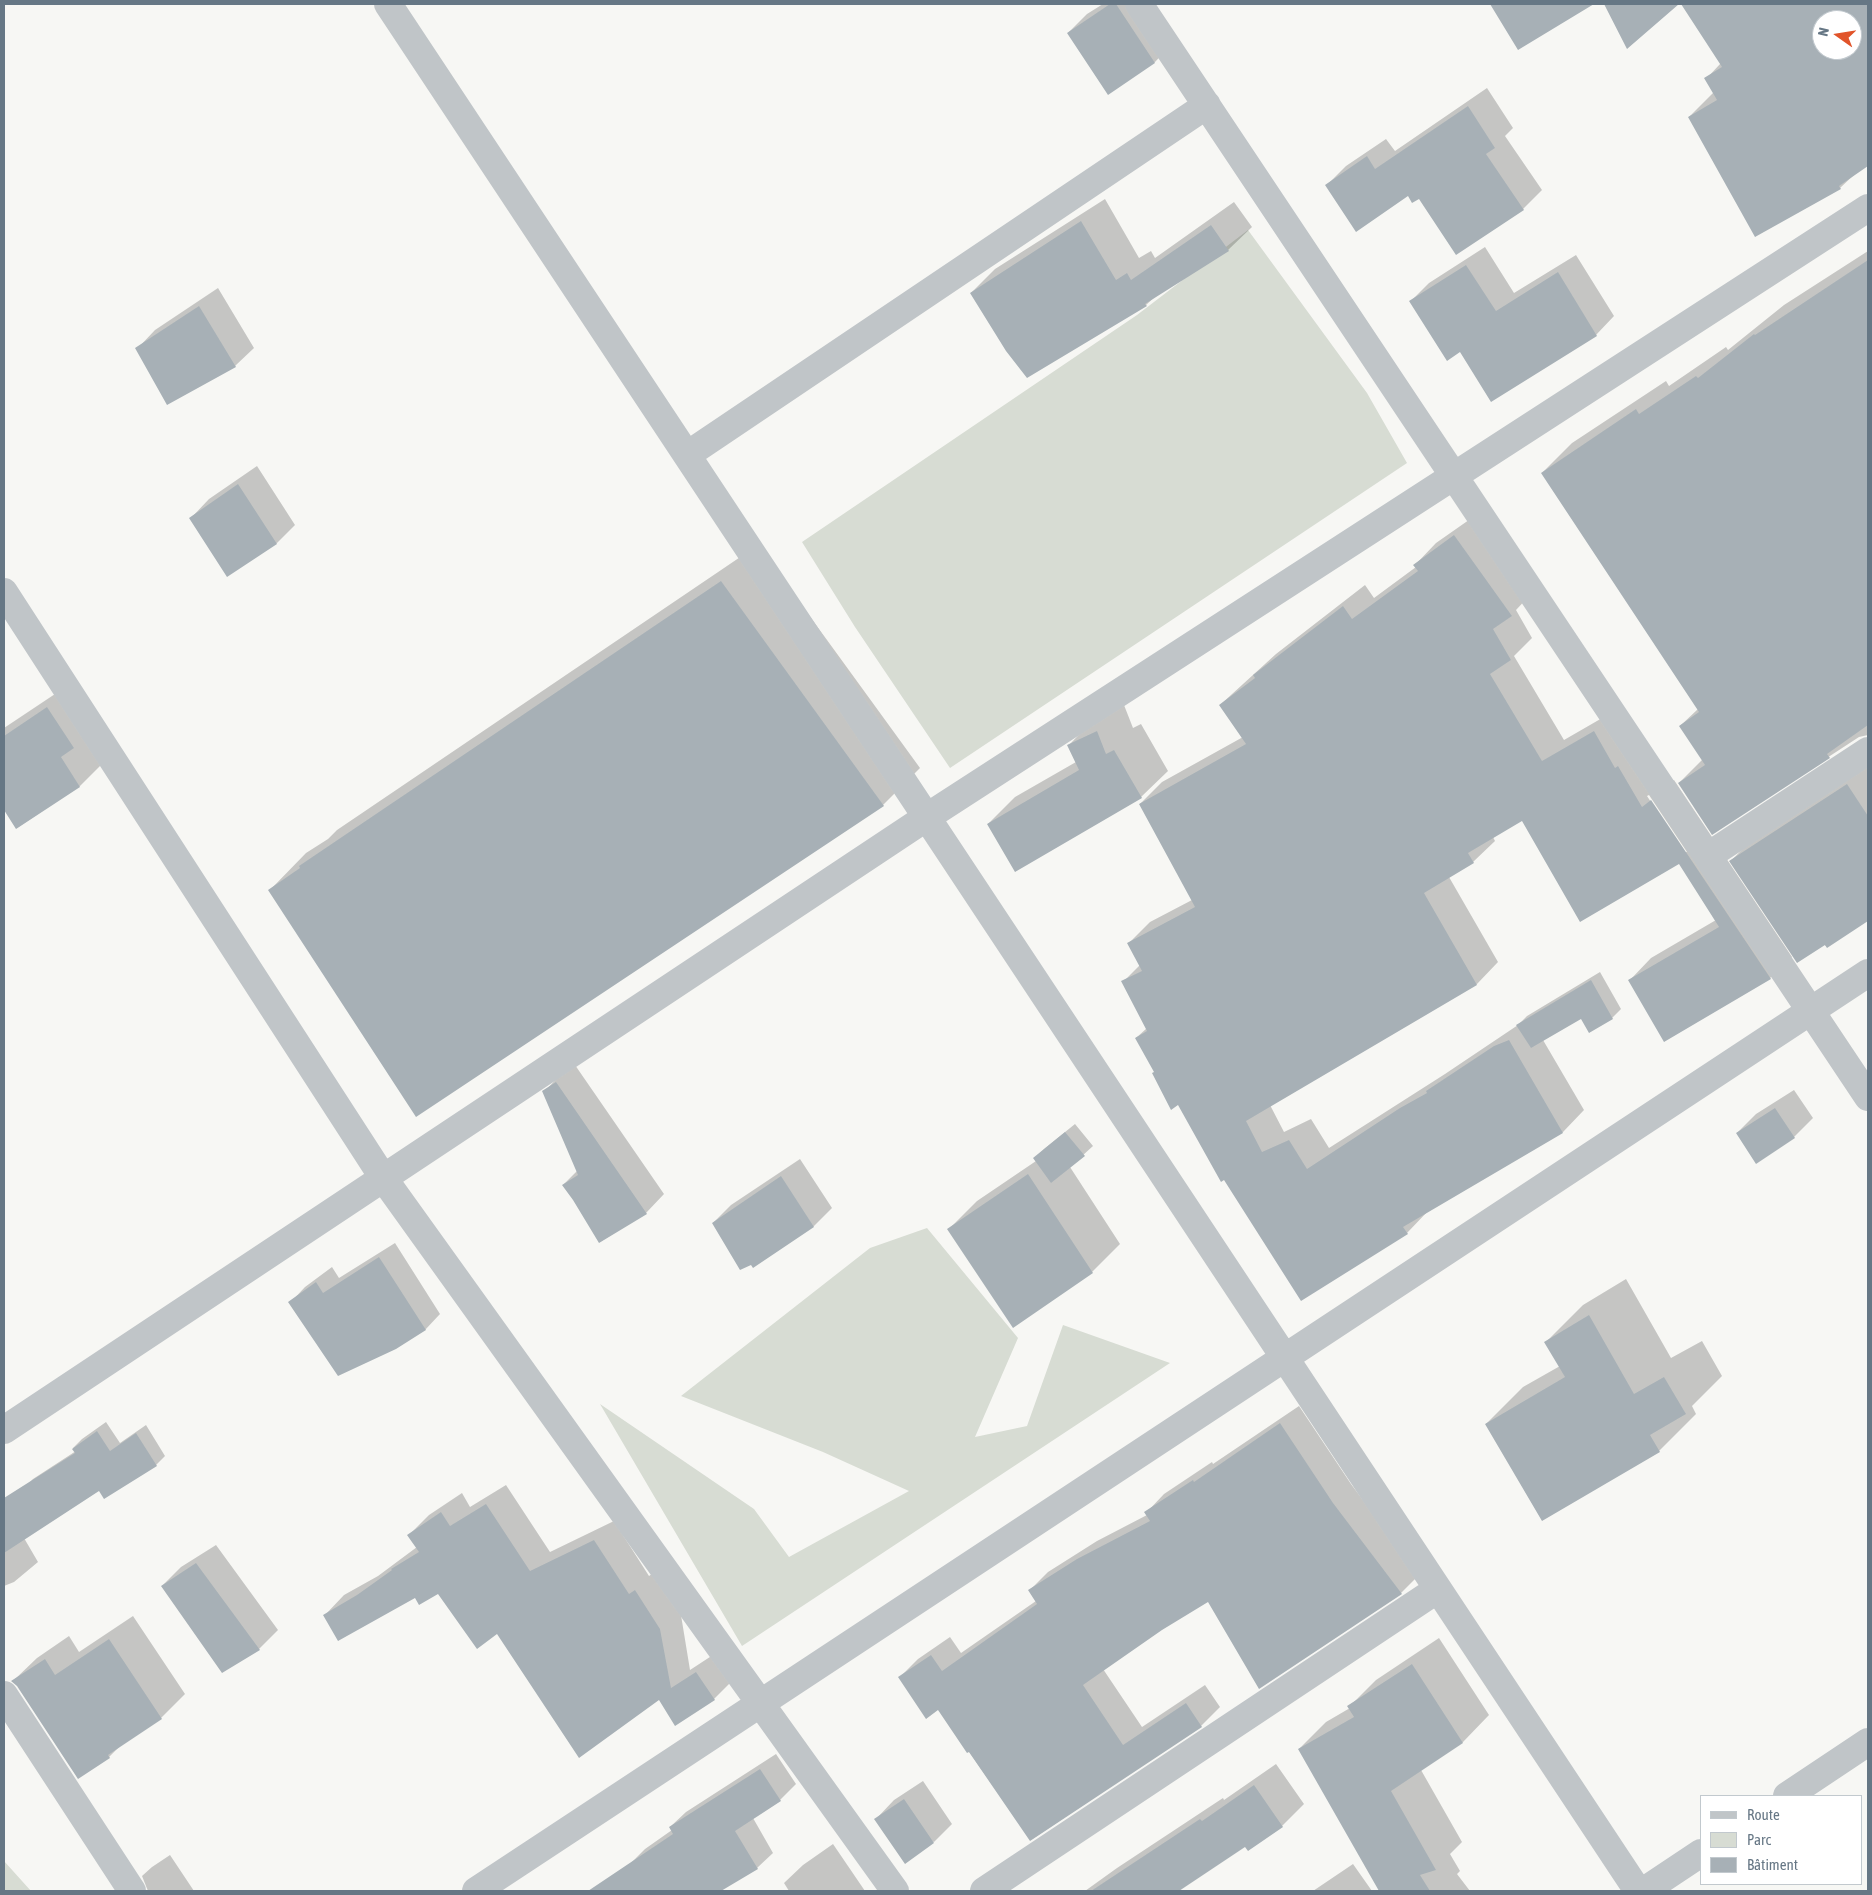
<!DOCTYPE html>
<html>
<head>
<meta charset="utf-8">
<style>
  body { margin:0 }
  #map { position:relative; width:1872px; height:1895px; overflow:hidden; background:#f7f7f4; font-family:"Asap Condensed",sans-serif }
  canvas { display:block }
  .frame { position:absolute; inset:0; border:5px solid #667785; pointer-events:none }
  .legend { position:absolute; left:1700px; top:1795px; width:162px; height:90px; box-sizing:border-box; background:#fff; border:1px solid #c2c9ce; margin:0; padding:6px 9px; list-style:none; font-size:15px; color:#667785 }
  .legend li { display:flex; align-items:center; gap:10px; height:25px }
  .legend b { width:25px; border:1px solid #c2c9ce }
  .north { position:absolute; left:1812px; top:10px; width:50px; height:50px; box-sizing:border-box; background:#fff; border:1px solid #c2c9ce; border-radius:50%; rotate:283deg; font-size:14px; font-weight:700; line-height:20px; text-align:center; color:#667785 }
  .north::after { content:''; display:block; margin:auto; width:18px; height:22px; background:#e1542a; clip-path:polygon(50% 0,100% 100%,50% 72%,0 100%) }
</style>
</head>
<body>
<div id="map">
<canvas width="1872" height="1895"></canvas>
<div class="frame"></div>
<ul class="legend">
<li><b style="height:6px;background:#c0c5c8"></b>Route</li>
<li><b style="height:14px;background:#d7dcd3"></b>Parc</li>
<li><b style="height:14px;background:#a7b0b6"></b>Bâtiment</li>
</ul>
<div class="north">N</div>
</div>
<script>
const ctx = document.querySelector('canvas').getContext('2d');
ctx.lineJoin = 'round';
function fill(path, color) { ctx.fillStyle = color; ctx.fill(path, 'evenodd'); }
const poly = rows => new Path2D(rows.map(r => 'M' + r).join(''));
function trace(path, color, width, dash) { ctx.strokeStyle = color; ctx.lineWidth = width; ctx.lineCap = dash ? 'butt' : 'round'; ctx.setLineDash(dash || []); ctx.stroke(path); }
const green = poly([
  [1248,230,1367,393,1407,463,950,768,855,627,802,542,1137,315],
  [927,1228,1018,1338,975,1437,1027,1426,1063,1325,1170,1363,742,1646,600,1404,754,1509,789,1557,909,1491,823,1452,681,1396,870,1248],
  [4,1861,31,1891,4,1891]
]);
const shadow = poly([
  [1103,4,1147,4,1173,43,1155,62,1109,93,1068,33,1087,14],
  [1491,4,1592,4,1518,48],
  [1606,4,1677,4,1627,47],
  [1683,4,1868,4,1868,164,1856,173,1840,188,1689,117,1714,92,1706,79,1721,63],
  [1822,20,1852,20,1852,50,1822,50],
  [1487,88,1513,128,1505,136,1542,190,1523,209,1327,185,1346,166,1386,139,1395,151],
  [1105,199,1139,258,1151,251,1155,258,1234,202,1252,227,1228,250,1157,295,1146,305,971,293,995,269],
  [1485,247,1514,293,1576,255,1614,316,1596,335,1491,400,1460,351,1411,301,1429,283],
  [1868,251,1868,735,1859,737,1712,833,1679,783,1703,759,1680,726,1698,709,1542,473,1572,443,1666,381,1669,386,1726,347,1728,350,1784,305],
  [218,288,254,348,235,366,137,349,155,330],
  [257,466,295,525,277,543,227,575,191,518,209,499],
  [1476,515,1532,593,1516,610,1532,638,1514,656,1564,740,1616,710,1664,786,1674,780,1792,957,1770,978,1630,980,1651,958,1716,920,1679,862,1522,819,1493,837,1495,841,1473,862,1449,877,1498,962,1477,984,1270,1105,1284,1132,1311,1119,1329,1148,1445,1074,1518,1025,1527,1016,1600,972,1621,1009,1612,1018,1581,1017,1543,1040,1584,1110,1563,1132,1429,1210,1407,1233,1301,1299,1178,1103,1155,1072,1136,1038,1147,1028,1123,982,1140,965,1129,943,1150,922,1192,900,1140,804,1162,782,1243,737,1220,705,1276,654,1365,585,1374,598,1416,567,1415,565,1436,543],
  [1649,795,1687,852,1684,852,1647,796],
  [758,545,920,768,883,805,270,890,306,853,328,839,337,830],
  [76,680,108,758,80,786,17,828,4,808,4,728],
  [1124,705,1133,728,1141,724,1168,771,1141,797,988,824,1015,797,1076,762,1069,745,1095,718],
  [1868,761,1868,919,1827,947,1731,861,1760,831],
  [575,1065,664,1194,646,1213,600,1242,574,1199,563,1185,577,1171,544,1092,562,1073],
  [1794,1090,1813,1118,1794,1137,1737,1133,1756,1114],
  [1075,1124,1093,1146,1070,1167,1120,1244,1092,1272,1013,1326,949,1229,977,1201,1036,1161,1035,1158,1044,1149],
  [800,1159,832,1208,814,1226,754,1266,713,1223,731,1205],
  [395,1243,440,1314,425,1330,290,1303,305,1287,332,1267,339,1278],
  [1626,1279,1671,1358,1702,1341,1722,1376,1692,1406,1696,1414,1659,1451,1542,1520,1486,1424,1523,1387,1560,1366,1546,1342,1583,1305],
  [1299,1406,1351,1484,1419,1575,1401,1593,1208,1600,1161,1629,1103,1669,1142,1727,1205,1685,1220,1707,1201,1726,1031,1840,939,1709,899,1678,918,1659,950,1637,961,1653,1036,1601,1030,1590,1048,1572,1097,1541,1147,1515,1146,1513,1164,1494,1212,1462,1213,1464],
  [106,1422,120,1443,146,1425,165,1456,156,1465,104,1497,99,1489,24,1538,38,1562,14,1582,4,1586,4,1504,25,1489,24,1488,33,1479,76,1451,73,1448,82,1439],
  [506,1485,550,1552,614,1521,649,1576,656,1571,680,1609,690,1670,716,1653,734,1679,714,1699,660,1698,497,1633,437,1592,325,1615,344,1595,378,1576,417,1547,409,1535,429,1515,462,1493,470,1507],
  [216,1545,278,1630,259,1649,162,1586,181,1567],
  [133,1616,185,1694,161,1718,123,1743,109,1757,13,1681,37,1658,69,1636,79,1652],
  [1439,1638,1489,1715,1463,1742,1421,1770,1462,1842,1450,1854,1460,1871,1457,1874,1470,1891,1380,1891,1299,1749,1326,1722,1350,1708,1349,1707,1376,1680],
  [776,1754,796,1784,780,1800,753,1818,773,1853,757,1868,718,1891,645,1891,629,1865,645,1849,672,1830,670,1827,686,1812],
  [1276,1764,1304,1804,1282,1826,1246,1845,1176,1891,1085,1891,1117,1868,1223,1798,1224,1800],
  [923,1781,952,1824,934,1842,876,1819,894,1800],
  [833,1844,865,1891,789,1891,784,1883,803,1865],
  [170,1855,194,1891,148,1891,142,1876,152,1867],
  [1353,1864,1372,1891,1313,1891]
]);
const building = poly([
  [1110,4,1116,4,1155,63,1108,95,1067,33],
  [1490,4,1594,4,1518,50],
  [1604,4,1679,4,1627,49],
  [1681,4,1868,4,1868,166,1839,186,1841,189,1755,237,1688,117,1717,100,1704,78,1722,67],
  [1822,20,1852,20,1852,50,1822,50],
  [1468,106,1495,148,1486,154,1524,210,1456,255,1419,199,1412,203,1408,196,1356,232,1325,185,1367,156,1375,169],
  [1081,221,1116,280,1127,273,1131,280,1211,225,1229,251,1145,304,1147,306,1027,378,1006,351,970,293],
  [1868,260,1868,725,1827,754,1830,758,1712,835,1678,783,1705,765,1679,726,1699,712,1541,473,1636,409,1639,414,1696,376,1698,378,1754,334,1755,335],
  [1466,265,1496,311,1558,272,1597,336,1491,402,1460,352,1447,361,1409,301],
  [199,306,236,367,167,405,135,348],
  [238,484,277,544,227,577,189,518],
  [1454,535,1512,616,1493,629,1511,660,1490,674,1542,761,1594,731,1615,768,1618,766,1642,807,1651,800,1771,979,1664,1042,1628,980,1719,927,1679,864,1580,922,1522,821,1468,853,1474,863,1424,893,1477,985,1246,1121,1262,1152,1289,1140,1307,1169,1400,1108,1427,1093,1426,1091,1494,1046,1509,1040,1563,1133,1403,1227,1408,1234,1301,1301,1224,1180,1221,1182,1178,1105,1171,1110,1152,1073,1154,1072,1135,1038,1147,1031,1121,981,1142,971,1127,943,1195,907,1139,804,1246,744,1219,705,1255,678,1253,675,1343,606,1352,619,1418,571,1413,565],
  [721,581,884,806,416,1117,268,890,300,868,299,866],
  [47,707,74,748,61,757,80,787,16,829,4,810,4,736],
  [1097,731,1106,754,1114,750,1142,798,1015,872,987,824,1079,770,1067,745],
  [1847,784,1868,816,1868,921,1827,948,1825,945,1797,963,1729,861],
  [1591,980,1613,1019,1589,1033,1581,1019,1531,1048,1516,1025],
  [556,1082,647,1214,599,1243,573,1200,562,1185,578,1175,542,1091],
  [1775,1108,1795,1138,1756,1164,1736,1133],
  [1065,1132,1085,1156,1051,1183,1033,1158],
  [1028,1174,1093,1273,1013,1328,947,1229],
  [781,1176,814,1227,753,1268,751,1265,740,1270,712,1223],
  [379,1257,426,1330,396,1349,338,1376,288,1302,316,1282,323,1293],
  [1589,1315,1634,1394,1664,1377,1686,1414,1650,1435,1660,1452,1542,1521,1485,1424,1565,1377,1544,1342],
  [1280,1423,1333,1503,1402,1594,1259,1689,1208,1602,1162,1630,1083,1685,1123,1745,1186,1703,1202,1727,1030,1841,969,1752,967,1753,938,1710,926,1719,898,1677,931,1655,942,1671,1037,1604,1028,1590,1077,1559,1150,1521,1144,1512,1193,1480,1194,1482],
  [97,1431,110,1451,136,1433,157,1466,104,1499,99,1491,4,1553,4,1498,75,1453,72,1449],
  [486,1504,530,1571,594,1540,629,1594,635,1590,660,1629,671,1688,696,1672,715,1700,675,1726,659,1700,579,1758,497,1634,477,1649,438,1594,419,1605,415,1598,338,1641,323,1615,357,1595,392,1570,391,1569,419,1552,407,1535,441,1512,450,1526],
  [196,1563,260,1650,222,1673,161,1586],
  [109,1639,162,1719,108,1755,110,1758,78,1779,17,1686,11,1681,45,1659,55,1675],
  [1412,1664,1463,1743,1391,1791,1436,1870,1420,1875,1430,1891,1379,1891,1298,1749,1354,1717,1347,1706],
  [760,1769,781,1801,735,1831,758,1869,721,1891,588,1891,673,1834,669,1827],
  [1254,1785,1283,1827,1248,1851,1245,1847,1179,1891,1091,1891,1200,1819,1202,1821],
  [904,1799,934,1843,905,1864,874,1819]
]);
const minor = poly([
  [388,4,1638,1891],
  [1139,4,1868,1097],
  [687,455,1207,105],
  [4,592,384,1179,895,1891],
  [1708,856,1868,751],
  [4,1430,927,817,1868,208],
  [4,1695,132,1891],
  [1787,1796,1868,1742],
  [476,1891,1868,973],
  [984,1891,1438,1589],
  [1644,1891,1701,1853]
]);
fill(green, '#d7dcd3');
fill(shadow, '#0003');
fill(building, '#a7b0b6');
trace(minor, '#c0c5c8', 28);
</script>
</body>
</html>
